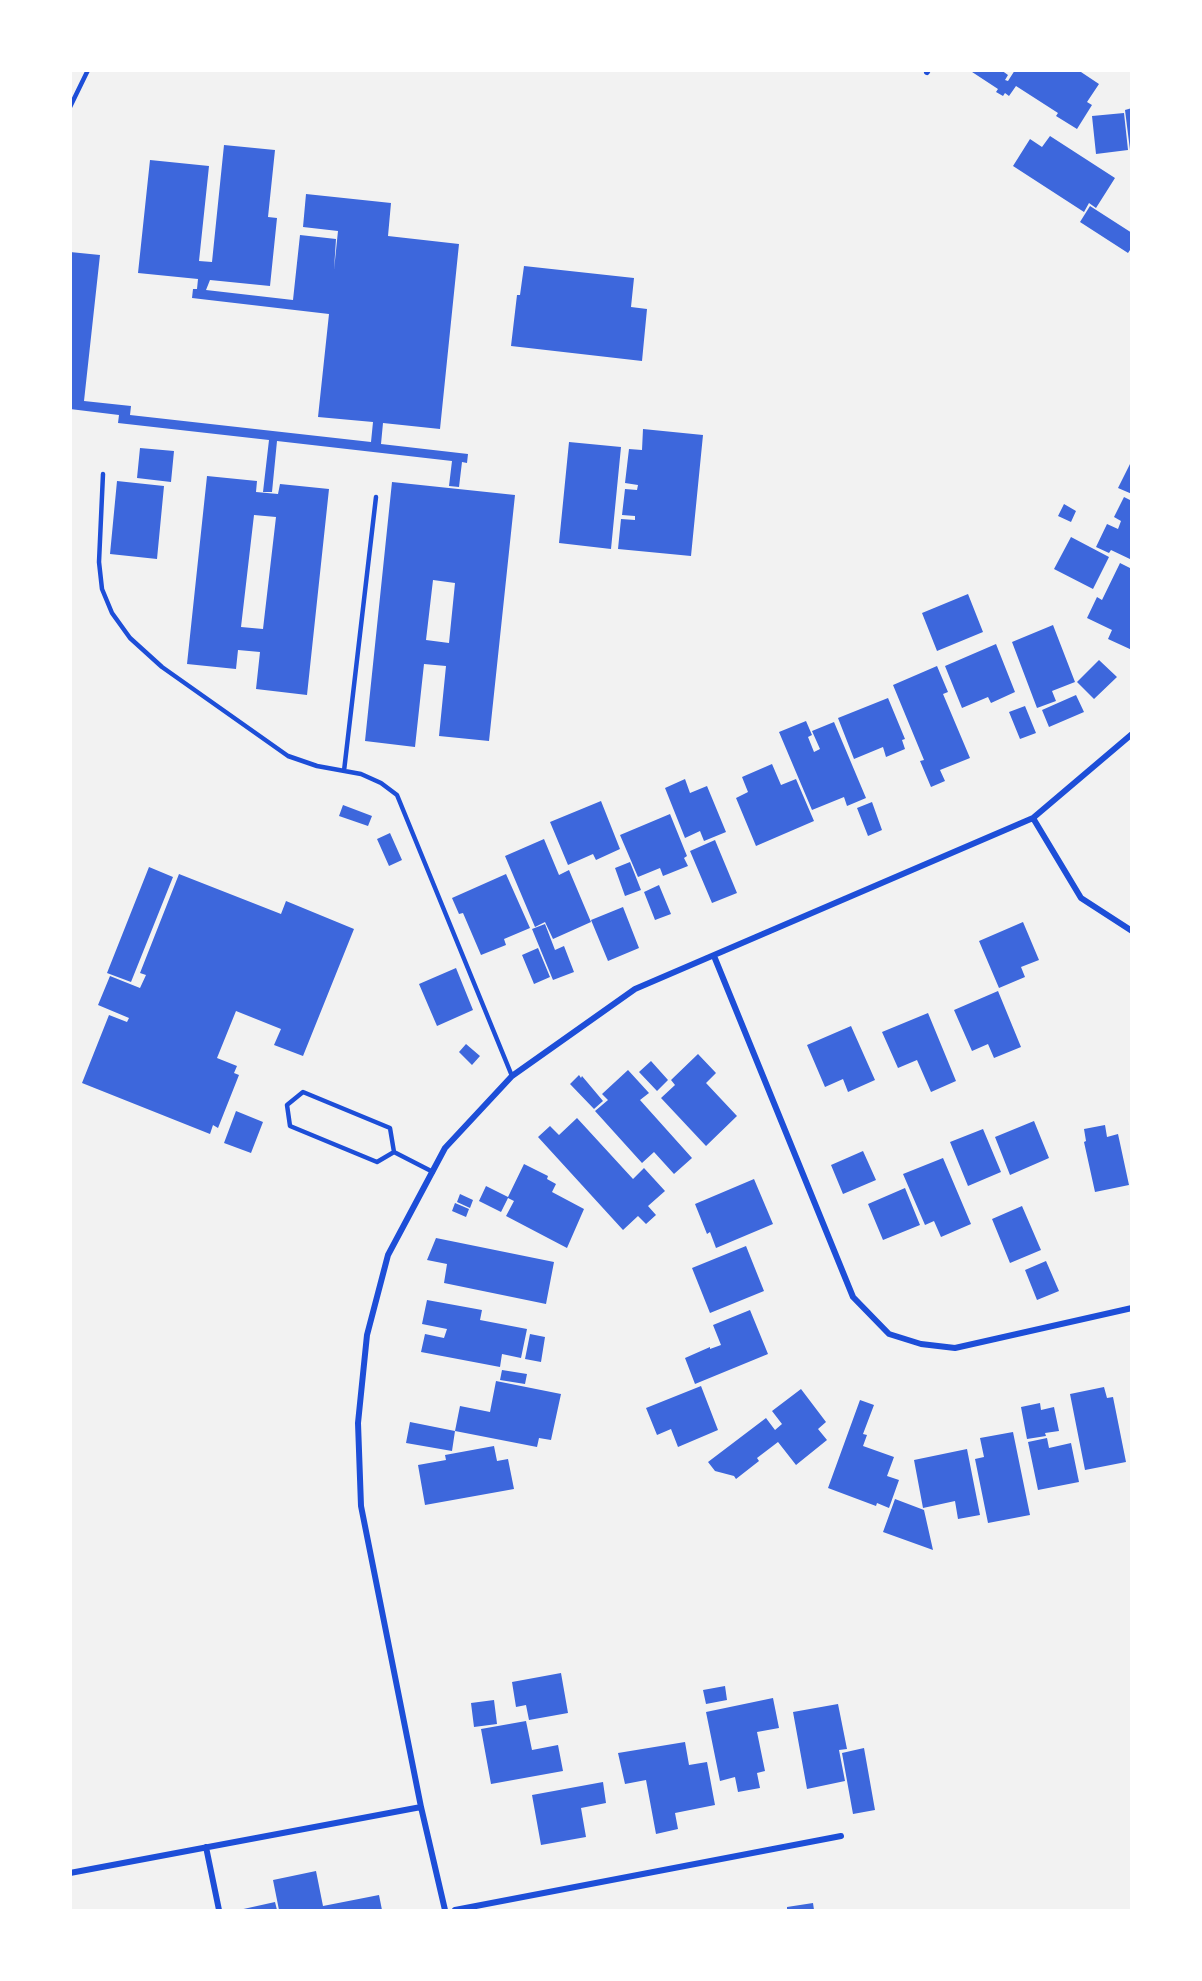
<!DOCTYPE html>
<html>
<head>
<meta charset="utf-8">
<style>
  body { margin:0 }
  #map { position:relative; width:1202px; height:1981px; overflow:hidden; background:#f2f2f2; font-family:"PT Sans",sans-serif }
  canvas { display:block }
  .frame { position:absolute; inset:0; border:72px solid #fff; pointer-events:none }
</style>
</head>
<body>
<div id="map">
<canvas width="1202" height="1981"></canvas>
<div class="frame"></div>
</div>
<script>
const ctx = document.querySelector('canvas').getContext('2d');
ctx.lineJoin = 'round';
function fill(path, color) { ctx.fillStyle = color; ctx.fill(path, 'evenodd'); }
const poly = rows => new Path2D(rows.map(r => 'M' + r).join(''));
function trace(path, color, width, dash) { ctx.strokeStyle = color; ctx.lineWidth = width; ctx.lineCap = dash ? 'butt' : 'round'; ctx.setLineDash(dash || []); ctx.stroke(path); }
const building = poly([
  [969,70,1001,70,1008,75,1005,80,1008,81,1015,70,1078,70,1099,84,1087,102,1092,105,1077,129,1056,116,1058,113,1016,86,1009,96,1005,93,1003,96,996,92,998,89],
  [1132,108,1132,150,1130,150,1125,110],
  [1124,113,1128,150,1096,154,1092,116],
  [1050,136,1115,178,1096,208,1089,203,1084,212,1013,166,1030,139,1042,147],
  [224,145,275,150,268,217,277,218,270,286,210,280,206,290,293,300,300,235,336,239,334,270,338,231,303,227,306,194,391,203,388,236,459,244,440,429,383,423,381,444,468,454,467,463,462,462,459,487,449,486,452,461,277,441,272,492,263,492,269,440,118,423,119,415,70,409,70,252,100,255,84,401,131,406,130,415,371,442,373,422,318,417,329,314,192,298,193,289,197,289,198,279,138,273,150,160,209,166,199,261,212,262],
  [1090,206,1132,233,1132,247,1128,253,1080,222],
  [524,266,634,278,631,307,647,309,642,361,511,346,517,295,520,295],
  [643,429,703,435,691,556,618,549,621,519,635,520,635,516,622,515,625,489,637,490,638,485,625,483,629,449,642,450],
  [569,442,621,447,611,549,559,543],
  [140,448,174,451,171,482,137,478],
  [1132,460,1132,494,1118,488],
  [207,476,257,481,256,492,278,494,280,484,329,489,307,695,256,689,260,652,238,650,236,669,187,664],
  [254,515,276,517,263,629,241,627],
  [117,481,164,486,157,559,110,554],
  [392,482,515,495,489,741,439,736,446,666,424,664,415,747,365,741],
  [433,580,455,583,449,643,426,640],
  [1124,497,1132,501,1132,560,1111,550,1109,553,1096,547,1107,524,1118,529,1121,521,1114,517],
  [1064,504,1076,511,1071,522,1058,516],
  [1071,537,1109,557,1093,589,1054,569],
  [1120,563,1132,569,1132,650,1108,639,1112,630,1087,618,1097,597,1102,600],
  [968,594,983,632,937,651,922,613],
  [1053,625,1075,682,1052,691,1056,701,1037,708,1012,642],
  [996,644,1015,692,991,703,988,697,962,708,945,666],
  [1099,660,1117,677,1094,699,1077,682],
  [937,666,948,692,943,694,970,758,940,770,945,781,931,787,920,761,924,760,893,685],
  [1076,695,1084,712,1049,727,1042,710],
  [888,698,905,739,902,740,905,749,886,757,883,747,854,759,838,718],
  [1025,706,1036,733,1020,739,1009,712],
  [806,721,812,735,808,737,814,752,820,749,812,731,834,722,866,798,847,806,844,797,812,810,779,732],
  [772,764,781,785,796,779,814,821,756,846,736,798,748,792,742,777],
  [685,779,690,793,707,786,726,832,704,841,700,831,685,838,665,788],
  [601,801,620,849,596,860,593,854,568,865,550,822],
  [872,802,882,830,868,836,857,808],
  [343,805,372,816,368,826,339,816],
  [670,814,687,856,684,858,688,866,663,876,660,868,638,877,620,835],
  [390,833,402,860,389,866,377,839],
  [544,839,559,875,569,870,591,922,553,939,545,922,535,927,505,856],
  [715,840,737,893,712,903,690,851],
  [630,862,641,890,625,896,615,868],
  [149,867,173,877,131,982,107,973],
  [179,874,281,914,286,901,354,929,303,1056,274,1045,281,1029,236,1011,217,1058,237,1066,234,1073,239,1075,218,1128,213,1125,210,1134,82,1083,109,1015,127,1022,129,1018,98,1005,110,976,140,988,146,975,140,973],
  [506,874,530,928,504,939,506,945,481,955,463,913,459,914,452,898],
  [659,885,671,914,655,920,644,892],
  [623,907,639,948,608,961,591,920],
  [1023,922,1039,960,1021,967,1025,977,999,988,979,941],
  [545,924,555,950,564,946,574,972,553,980,532,929],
  [538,948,550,977,534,984,522,955],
  [456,968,473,1010,437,1026,419,984],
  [998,991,1021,1047,994,1058,988,1044,972,1051,954,1010],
  [928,1013,956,1081,931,1092,917,1060,898,1068,882,1032],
  [851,1026,875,1080,848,1092,843,1079,825,1087,807,1045],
  [466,1044,480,1056,472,1065,459,1052],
  [698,1054,716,1073,706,1083,737,1116,706,1146,661,1098,675,1085,671,1080],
  [651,1061,668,1080,657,1091,639,1072],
  [628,1070,649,1093,640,1100,692,1158,674,1174,654,1152,642,1163,595,1111,608,1100,602,1094],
  [579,1075,581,1078,582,1076,603,1101,594,1109,570,1084],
  [236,1111,263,1122,251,1153,224,1143],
  [577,1118,633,1179,644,1168,665,1191,648,1206,656,1215,646,1224,638,1216,623,1230,538,1137,550,1126,559,1135],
  [1034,1121,1049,1158,1010,1175,995,1137],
  [1105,1125,1107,1137,1118,1134,1129,1185,1095,1192,1084,1142,1086,1141,1084,1129],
  [983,1129,1001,1172,968,1186,950,1142],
  [863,1151,876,1180,843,1194,831,1165],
  [943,1158,971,1224,941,1237,934,1221,925,1225,903,1174],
  [524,1164,548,1176,547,1179,556,1184,552,1192,584,1209,567,1248,506,1216,514,1201,508,1198,501,1212,479,1201,486,1186,508,1197],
  [754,1179,773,1224,716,1248,710,1232,707,1234,695,1204],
  [905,1188,920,1225,883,1240,868,1204],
  [460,1194,473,1200,470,1208,457,1202],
  [455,1203,469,1209,466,1217,452,1211],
  [1022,1206,1041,1250,1010,1263,992,1219],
  [436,1238,554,1262,546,1304,444,1283,447,1264,427,1260],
  [746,1246,764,1291,710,1313,692,1268],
  [1046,1261,1059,1291,1037,1300,1025,1270],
  [427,1300,482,1310,480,1320,527,1329,521,1358,502,1354,500,1367,421,1352,425,1334,444,1338,447,1329,422,1324],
  [750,1310,768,1354,695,1384,685,1358,710,1347,710,1349,721,1345,713,1325],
  [530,1334,545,1337,541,1362,525,1359],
  [502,1370,527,1374,525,1384,500,1380],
  [496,1381,561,1394,551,1440,539,1438,537,1447,455,1431,460,1406,490,1412],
  [701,1386,718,1430,678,1447,671,1429,657,1435,646,1408],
  [1104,1387,1107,1398,1113,1397,1126,1462,1085,1470,1070,1394],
  [801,1389,826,1422,818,1429,827,1440,796,1465,778,1442,757,1458,759,1461,736,1479,734,1476,715,1471,708,1462,766,1418,775,1430,782,1424,772,1411],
  [860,1400,874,1405,863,1434,867,1435,863,1446,894,1457,887,1476,899,1480,889,1508,877,1503,876,1506,828,1488],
  [1040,1403,1041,1410,1054,1407,1059,1431,1045,1433,1046,1436,1027,1439,1021,1407],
  [410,1422,455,1431,452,1451,406,1443],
  [1013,1432,1030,1515,988,1523,975,1459,984,1457,980,1438],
  [1047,1438,1049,1448,1071,1443,1079,1482,1038,1490,1028,1442],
  [494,1446,497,1461,508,1459,514,1489,425,1505,418,1465,446,1460,445,1455],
  [967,1449,980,1515,958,1519,955,1501,923,1508,914,1460],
  [895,1499,924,1510,933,1550,883,1532],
  [561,1673,568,1713,529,1720,526,1705,516,1707,512,1682],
  [725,1686,727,1700,706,1704,703,1690],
  [773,1698,779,1728,757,1732,765,1771,757,1773,760,1788,738,1792,735,1777,720,1781,706,1712],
  [494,1700,497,1724,474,1727,471,1703],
  [838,1704,847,1749,839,1750,845,1781,807,1789,793,1712],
  [526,1721,532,1750,558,1745,563,1771,491,1784,481,1729],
  [685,1742,689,1765,707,1762,715,1805,675,1813,678,1829,656,1834,646,1780,625,1784,618,1753],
  [864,1748,875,1810,853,1814,842,1753],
  [603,1782,606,1803,581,1808,586,1837,541,1845,532,1795],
  [316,1871,323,1906,379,1895,382,1910,279,1910,273,1880],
  [275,1902,277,1910,239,1910],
  [813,1903,814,1910,787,1910,787,1907]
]);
const service = poly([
  [70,107,88,70],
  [103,474,99,562,102,589,112,613,130,638,162,667,288,756,317,766,361,774,381,783,397,795,512,1076],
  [344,771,376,497],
  [394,1152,390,1128,303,1092,287,1105,290,1126,377,1162,394,1152,433,1172]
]);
const minor = poly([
  [927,72,928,70],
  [1033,818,1081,898,1132,931],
  [714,956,853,1297,889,1334,921,1344,955,1348,1132,1308],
  [206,1847,219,1910],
  [70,1873,421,1807],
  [445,1910,421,1807,361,1506,358,1423,367,1335,388,1255,445,1148,512,1076,635,989,1033,818,1132,734],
  [455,1910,841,1836]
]);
fill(building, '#3d67dc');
trace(service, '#1d4ed8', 4.5);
trace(minor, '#1d4ed8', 6);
</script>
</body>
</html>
